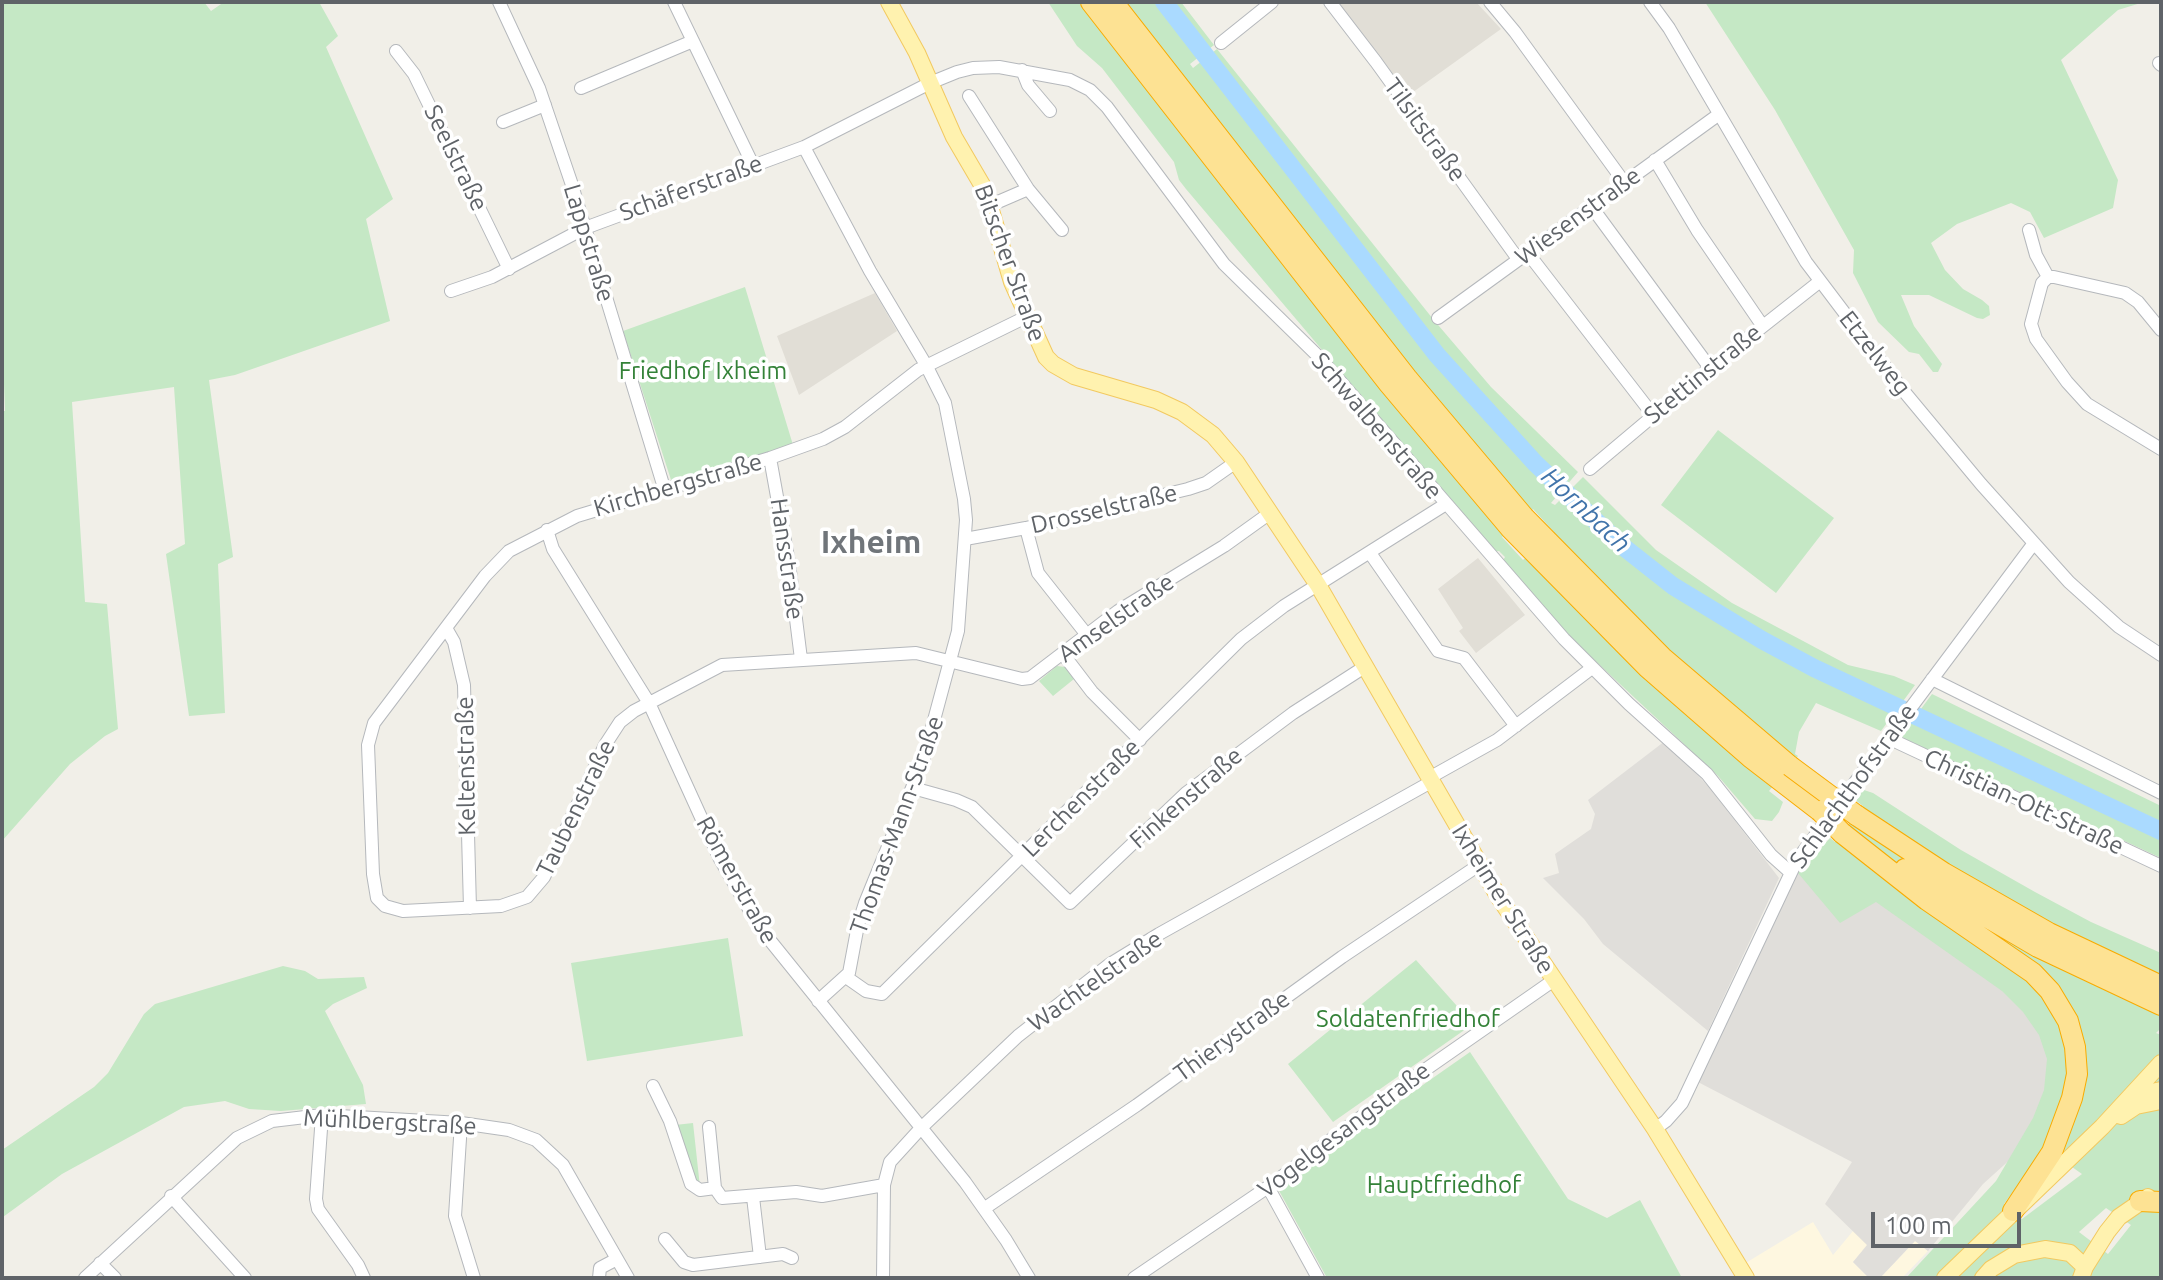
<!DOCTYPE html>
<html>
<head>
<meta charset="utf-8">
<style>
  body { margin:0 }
  #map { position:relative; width:2163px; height:1280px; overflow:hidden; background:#f1efe8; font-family:Ubuntu,sans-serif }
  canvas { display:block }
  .frame { position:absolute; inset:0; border:4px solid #5f6368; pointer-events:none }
  .scale { position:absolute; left:1871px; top:1212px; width:150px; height:36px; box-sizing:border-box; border:4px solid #5f6368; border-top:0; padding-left:10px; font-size:24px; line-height:28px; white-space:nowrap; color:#5f6368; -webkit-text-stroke:6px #fff; paint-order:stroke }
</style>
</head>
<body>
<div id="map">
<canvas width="2163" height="1280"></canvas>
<div class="frame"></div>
<div class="scale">100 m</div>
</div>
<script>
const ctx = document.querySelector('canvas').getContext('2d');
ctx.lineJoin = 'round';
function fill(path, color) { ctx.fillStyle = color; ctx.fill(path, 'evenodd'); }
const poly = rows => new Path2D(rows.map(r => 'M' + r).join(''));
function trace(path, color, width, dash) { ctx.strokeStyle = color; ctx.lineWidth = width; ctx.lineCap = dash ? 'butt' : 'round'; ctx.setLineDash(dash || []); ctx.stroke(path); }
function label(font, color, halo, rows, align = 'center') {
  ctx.font = font + ' Ubuntu,sans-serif'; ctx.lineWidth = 7; ctx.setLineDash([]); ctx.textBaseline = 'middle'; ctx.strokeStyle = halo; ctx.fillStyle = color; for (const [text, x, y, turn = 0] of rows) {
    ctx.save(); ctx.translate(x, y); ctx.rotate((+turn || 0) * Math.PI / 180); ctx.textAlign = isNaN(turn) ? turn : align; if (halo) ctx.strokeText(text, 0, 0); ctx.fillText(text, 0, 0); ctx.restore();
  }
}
const commercial = poly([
  [1813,1222,1833,1255,1853,1231,1868,1245,1853,1262,1869,1278,1754,1278,1744,1264],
  [1915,1241,1928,1251,1902,1278,1880,1278]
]);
const industrial = poly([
  [1665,741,1709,787,1779,878,1708,1031,1603,944,1584,919,1543,878,1559,873,1555,854,1591,829,1595,814,1588,800],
  [1823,848,2027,995,2056,1083,2014,1156,1983,1184,1928,1251,1915,1241,1880,1278,1869,1278,1853,1262,1867,1245,1825,1204,1852,1162,1696,1081,1793,878]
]);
const education = poly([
  [1338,2,1476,2,1501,29,1409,95],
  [875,293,897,331,799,395,777,336],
  [1478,558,1525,615,1476,653,1459,631,1463,628,1438,589]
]);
const green = poly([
  [2,2,204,2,211,11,224,2,319,2,338,36,326,47,393,199,366,219,390,321,235,375,209,380,233,557,218,564,225,713,189,716,166,554,185,544,174,387,72,402,85,602,107,604,118,729,105,736,70,764,2,841,2,411,5,411,2,331],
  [1048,2,1181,2,1214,45,1190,64,1193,68,1217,49,1433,319,1491,387,1578,472,1551,503,1555,505,1583,477,1656,550,1732,603,1848,665,1894,676,1915,685,1881,731,1816,703,1799,732,1795,754,1798,756,1769,791,1783,802,1779,812,1772,821,1755,819,1718,776,1573,640,1502,562,1505,557,1499,551,1493,552,1186,189,1179,180,1174,162,1102,68,1077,46],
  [1533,509,1554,532,1523,560,1502,537],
  [1705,2,2144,2,2118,10,2061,60,2118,180,2113,208,2044,238,2030,212,2011,203,1957,224,1931,243,1945,270,1963,289,1982,300,1989,306,1990,315,1983,319,1977,318,1929,295,1901,295,1914,326,1942,364,1938,372,1933,372,1919,354,1909,352,1878,322,1853,273,1854,250,1775,110],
  [745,287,793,445,672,483,623,331],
  [1718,430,1834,518,1776,593,1661,505],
  [1057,666,1065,667,1074,679,1053,696,1039,681],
  [1932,694,2161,806,2161,858,1905,739,1901,736],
  [1864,790,1873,793,1961,850,2035,892,2091,922,2161,953,2161,1028,2156,1033,2161,1035,2161,1278,1906,1278,1996,1181,2033,1118,2044,1090,2047,1059,2039,1035,2023,1012,2002,991,1876,902,1840,923,1798,873,1830,838,1835,842,1863,806,1854,799],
  [2045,1148,2082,1174,2022,1219,2004,1204],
  [2106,1208,2131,1225,2108,1254,2079,1232],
  [728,938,743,1036,587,1061,571,963],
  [1416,960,1473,1024,1333,1122,1288,1064],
  [283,966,305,971,318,979,364,977,367,988,333,1004,325,1011,363,1085,366,1104,281,1111,249,1109,225,1101,184,1107,62,1174,3,1217,2,1150,94,1087,108,1073,144,1014,155,1004],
  [1470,1052,1568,1199,1607,1218,1640,1200,1682,1278,1327,1278,1277,1187],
  [693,1123,700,1187,697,1187,675,1125]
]);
const river = poly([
  [1164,2,1437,355,1535,463,1621,545,1673,586,1762,640,1814,668,2161,831]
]);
const minor = poly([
  [499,2,539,88,571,182,665,491],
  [674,2,753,165],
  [1330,2,1376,62,1518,259],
  [1490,2,1515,32,1624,182],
  [1650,2,1669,28,1806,262,1902,389,1981,484,2069,582,2119,627,2161,655],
  [1221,43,1272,2],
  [396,51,414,74,509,269],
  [2159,63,2161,65],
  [1022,70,1028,85,1050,111],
  [581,88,693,41],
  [969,96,1028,189,1062,230],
  [503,122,545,105],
  [804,147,870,271,926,365,945,403,964,499,966,520,958,631,923,761,865,903,858,925,849,973,818,1001],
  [1655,160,1697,230,1762,325],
  [991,205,1028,189],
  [1591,206,1710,368],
  [2029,230,2036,255,2048,277],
  [1527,252,1653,415],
  [451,291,492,277,585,228,804,147,930,83,957,72,973,68,999,67,1070,80,1090,90,1107,107,1224,264,1320,358,1564,639,1629,704,1707,774,1771,855,1790,872],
  [1026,317,918,370,845,427,823,439,770,458,577,516,509,551,485,576,374,723,368,745,373,874,377,898,385,906,403,911,501,906,527,897,544,877,605,745,620,722,634,711,722,665,916,653,1022,679,1030,678,1118,611,1224,546,1270,513],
  [1438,318,1718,115],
  [2161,330,2138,302,2125,293,2054,277,2048,277,2042,283,2031,324,2036,339,2067,382,2087,404,2161,449],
  [770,458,789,563,801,659],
  [1590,469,1710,368,1819,282],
  [1026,528,1038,573,1087,635],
  [547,530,553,549,649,703,720,859,760,928,965,1182,1006,1240,1029,1278],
  [965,539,1026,528,1188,489,1206,483,1236,462],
  [1370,553,1438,651,1464,658,1516,726],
  [446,628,454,642,464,685,470,908],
  [1063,654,1092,692,1140,740],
  [1932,679,2161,793],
  [1888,738,2161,866],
  [1429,778,1497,740,1592,668],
  [913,788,956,800,972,807,1070,903,1186,793,1293,713,1366,666],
  [846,977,866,991,882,994,1241,639,1284,606,1446,504],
  [653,1086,670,1121,691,1184,700,1190,715,1188],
  [322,1115,316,1199,318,1209,358,1265,364,1278],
  [461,1123,455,1216,474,1278],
  [709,1127,715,1188,722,1198,796,1192,822,1196,884,1185],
  [1655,1129,1666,1121,1682,1103,1797,860,2034,543],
  [1268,1187,1318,1278],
  [171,1196,245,1278],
  [753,1197,760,1257],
  [985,1208,1137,1105,1342,957,1479,865],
  [665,1239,684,1262,693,1265,783,1254,792,1258],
  [100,1263,115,1278],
  [85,1278,237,1138,272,1121,322,1115,461,1123,509,1130,536,1140,563,1165,628,1278],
  [599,1278,600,1268,617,1259],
  [883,1278,884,1185,890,1162,921,1128,1018,1036,1110,964,1159,934,1431,782],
  [1134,1278,1268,1187,1409,1081,1554,980]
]);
const major = poly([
  [889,2,917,53,954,137,985,190,1012,282,1046,357,1053,364,1074,376,1156,400,1182,412,1213,435,1236,462,1318,585,1498,896,1655,1129,1746,1278],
  [2134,1096,2161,1090],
  [2121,1116,2136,1106,2161,1101],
  [1945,1278,2102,1127,2161,1063],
  [1983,1278,1991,1269,2014,1255,2045,1249,2070,1253,2085,1267],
  [2081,1278,2085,1267,2107,1232,2119,1217,2148,1197]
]);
const highway = poly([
  [1091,2,1389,384,1511,529,1648,668,1750,757,1820,811],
  [1113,2,1407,378,1524,517,1662,657,1790,766],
  [1856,815,1944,873,2049,933,2161,986],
  [1842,833,1927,900,2033,973,2050,991,2068,1021,2075,1047,2077,1074,2072,1098,2052,1152,2013,1211],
  [1905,869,2038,947,2161,1005],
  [2140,1201,2161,1202]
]);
const highwayBridge = poly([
  [1790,766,1856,815],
  [1820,811,1842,833]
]);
const streetNames = [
  ["Tilsitstraße",1425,130,54],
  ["Seelstraße",456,158,64],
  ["Schäferstraße",691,188,-20],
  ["Wiesenstraße",1578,216,-36],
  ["Lappstraße",589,243,73],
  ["Bitscher Straße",1010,263,70],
  ["Etzelweg",1875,353,52],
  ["Stettinstraße",1703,374,-39],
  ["Schwalbenstraße",1377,426,49],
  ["Kirchbergstraße",678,485,-16],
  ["Drosselstraße",1104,509,-13],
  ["Hansstraße",787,559,82],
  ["Amselstraße",1116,618,-35],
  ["Keltenstraße",466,766,-91],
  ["Schlachthofstraße",1853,786,-54],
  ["Lerchenstraße",1081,798,-45],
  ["Finkenstraße",1186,798,-41],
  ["Christian-Ott-Straße",2024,802,25],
  ["Taubenstraße",576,808,-64],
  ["Thomas-Mann-Straße",897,825,-70],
  ["Römerstraße",737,880,61],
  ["Ixheimer Straße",1503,899,58],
  ["Wachtelstraße",1095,981,-35],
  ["Thierystraße",1232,1036,-36],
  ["Mühlbergstraße",390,1122,3],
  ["Vogelgesangstraße",1344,1130,-37]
];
const parkNames = [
  ["Friedhof Ixheim",703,371],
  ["Soldatenfriedhof",1408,1019],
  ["Hauptfriedhof",1444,1185]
];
const waterNames = [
  ["Hornbach",1586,510,43]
];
const districtNames = [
  ["Ixheim",871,542]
];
fill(commercial, '#fef7e0');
fill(industrial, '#e0deda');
fill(education, '#e1ded6');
fill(green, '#c5e8c5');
trace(river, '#aadaff', 18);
trace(minor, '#b5b8bc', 14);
trace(major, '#f2c960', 18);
trace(highway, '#f9ab00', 22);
trace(minor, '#fff', 12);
trace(major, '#fff2af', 16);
trace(highway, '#fde293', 20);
trace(highwayBridge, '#f9ab00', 22, []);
trace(highwayBridge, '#fde293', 20);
label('24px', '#5f6368', '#fff', streetNames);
label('24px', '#348238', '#fff', parkNames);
label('italic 26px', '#4174aa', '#fff', waterNames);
label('bold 32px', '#70757a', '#fff', districtNames);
</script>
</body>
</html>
